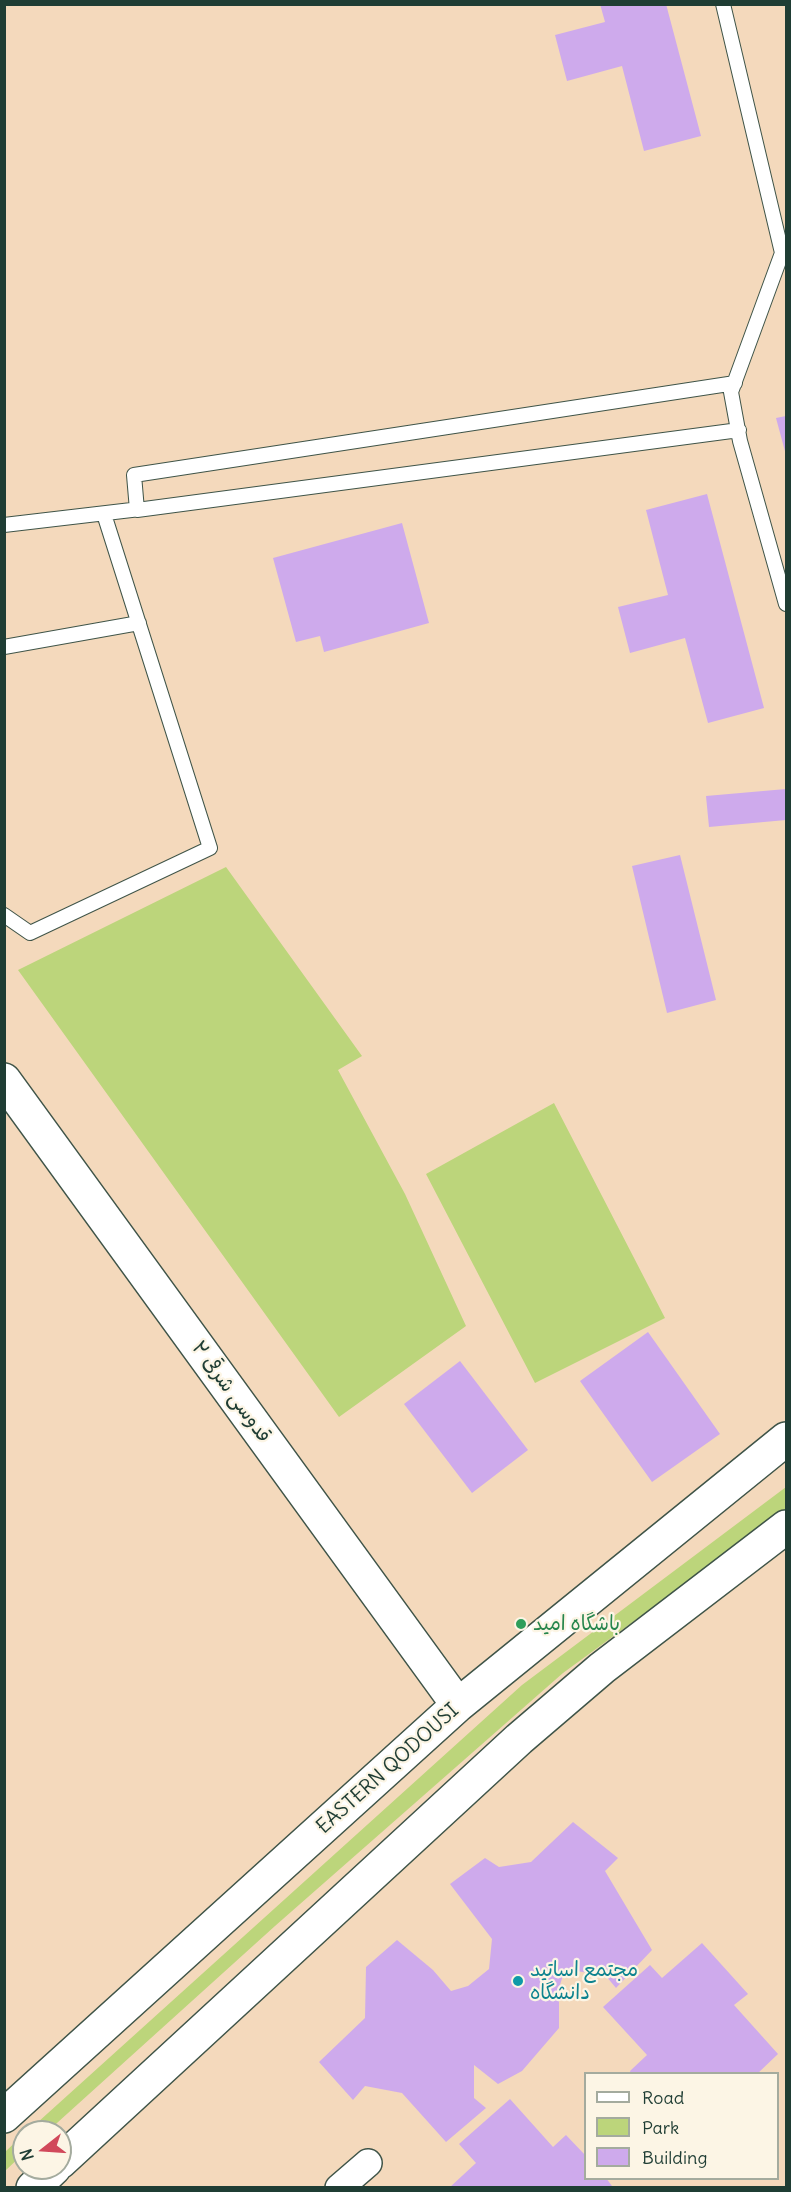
<!DOCTYPE html>
<html>
<head>
<meta charset="utf-8">
<style>
  body { margin:0 }
  #map { position:relative; width:791px; height:2192px; overflow:hidden; background:#f4d9bc; font-family:Delius,sans-serif }
  canvas { display:block }
  .frame { position:absolute; inset:0; border:6px solid #1f3d34; pointer-events:none }
  .legend { position:absolute; left:584px; top:2072px; width:195px; height:108px; box-sizing:border-box; background:#fcf5e5; border:2px solid #a4ab9e; margin:0; padding:8px 10px; list-style:none; font-size:18px; color:#1f3d34 }
  .legend li { display:flex; align-items:center; gap:12px; height:30px }
  .legend b { width:30px; border:2px solid #a4ab9e }
  .north { position:absolute; left:12px; top:2120px; width:60px; height:60px; box-sizing:border-box; background:#fcf5e5; border:2px solid #a4ab9e; border-radius:50%; rotate:253deg; font-size:16px; font-weight:700; line-height:24px; text-align:center; color:#1f3d34 }
  .north::after { content:''; display:block; margin:auto; width:21px; height:27px; background:#d1495b; clip-path:polygon(50% 0,100% 100%,50% 72%,0 100%) }
</style>
</head>
<body>
<div id="map">
<canvas width="791" height="2192"></canvas>
<div class="frame"></div>
<ul class="legend">
<li><b style="height:8px;background:#fff"></b>Road</li>
<li><b style="height:16px;background:#bcd57b"></b>Park</li>
<li><b style="height:16px;background:#ceaaec"></b>Building</li>
</ul>
<div class="north">N</div>
</div>
<script>
const ctx = document.querySelector('canvas').getContext('2d');
ctx.lineJoin = 'round';
function fill(path, color) { ctx.fillStyle = color; ctx.fill(path, 'evenodd'); }
const poly = rows => new Path2D(rows.map(r => 'M' + r).join(''));
function trace(path, color, width, dash) { ctx.strokeStyle = color; ctx.lineWidth = width; ctx.lineCap = dash ? 'butt' : 'round'; ctx.setLineDash(dash || []); ctx.stroke(path); }
function label(font, color, halo, rows, align = 'center') {
  ctx.font = font + ' Delius,"Playpen Sans Arabic",sans-serif'; ctx.lineWidth = 4.5; ctx.setLineDash([]); ctx.textBaseline = 'middle'; ctx.strokeStyle = halo; ctx.fillStyle = color; for (const [text, x, y, turn = 0] of rows) {
    ctx.save(); ctx.translate(x, y); ctx.rotate((+turn || 0) * Math.PI / 180); ctx.textAlign = isNaN(turn) ? turn : align; if (halo) ctx.strokeText(text, 0, 0); ctx.fillText(text, 0, 0); ctx.restore();
  }
}
const green = poly([
  [226,867,362,1056,338,1070,405,1194,466,1326,339,1417,18,970],
  [554,1103,665,1318,535,1383,426,1174],
  [786,1487,786,1510,563,1673,275,1926,47,2132,27,2132,522,1685],
  [24,2134,24,2153,5,2171,5,2152]
]);
const building = poly([
  [600,4,666,4,701,136,644,151,622,66,567,81,555,35,605,22],
  [786,416,786,455,776,418],
  [707,494,764,708,708,723,685,638,630,653,618,607,668,595,646,510],
  [402,523,429,623,324,652,320,636,296,642,273,558],
  [786,789,786,820,709,827,706,796],
  [680,855,716,1000,667,1013,632,866],
  [648,1332,720,1434,652,1482,580,1381],
  [460,1361,528,1450,472,1493,404,1404],
  [573,1822,618,1858,605,1871,652,1950,616,1988,606,1976,565,1969,559,1988,559,2028,522,2071,498,2084,474,2065,474,2098,486,2108,446,2142,402,2093,365,2086,353,2100,319,2062,365,2018,366,1967,397,1940,433,1970,451,1991,468,1986,489,1969,492,1939,450,1884,485,1858,499,1867,531,1862],
  [702,1943,748,1994,734,2005,778,2054,757,2074,631,2074,630,2071,647,2055,603,2007,650,1965,662,1978],
  [510,2099,553,2147,566,2135,586,2156,586,2178,606,2178,612,2186,610,2188,449,2188,476,2163,459,2144]
]);
const lane = poly([
  [723,4,782,253,731,392,740,441,786,604],
  [735,383,134,475,137,510,739,430],
  [4,525,140,509],
  [4,647,139,623],
  [4,915,30,933,210,848,104,514]
]);
const street = poly([
  [339,2188,368,2163]
]);
const secondary = poly([
  [4,1080,458,1705],
  [4,2116,458,1705,786,1439],
  [60,2162,519,1739,602,1668,786,1527],
  [33,2188,54,2168]
]);
const markers = [
  [521,1624,6,"#2e9e5b"],
  [518,1981,6,"#0f9aa8"]
];
const streetNames = [
  ["قدوسی شرقی ۲",231,1392,54],
  ["EASTERN QODOUSI",388,1769,-42]
];
const leisureNames = [
  ["باشگاه امید",533,1624]
];
const cultureNames = [
  ["مجتمع اساتید",530,1970],
  ["دانشگاه",530,1993]
];
fill(green, '#bcd57b');
fill(building, '#ceaaec');
trace(lane, '#3f5448', 16);
trace(street, '#3f5448', 30);
trace(secondary, '#3f5448', 36);
trace(lane, '#fff', 14);
trace(street, '#fff', 27);
trace(secondary, '#fff', 33);
for (const [x, y, r, color] of markers) { const dot = new Path2D(); dot.arc(x, y, r, 0, 2 * Math.PI); ctx.fillStyle = color; ctx.fill(dot); trace(dot, '#fcf5e5', 2); }
label('20px', '#1f3d34', '#fcf5e5', streetNames);
label('20px', '#27864d', '#fcf5e5', leisureNames, 'left');
label('20px', '#0d838f', '#fcf5e5', cultureNames, 'left');
</script>
</body>
</html>
